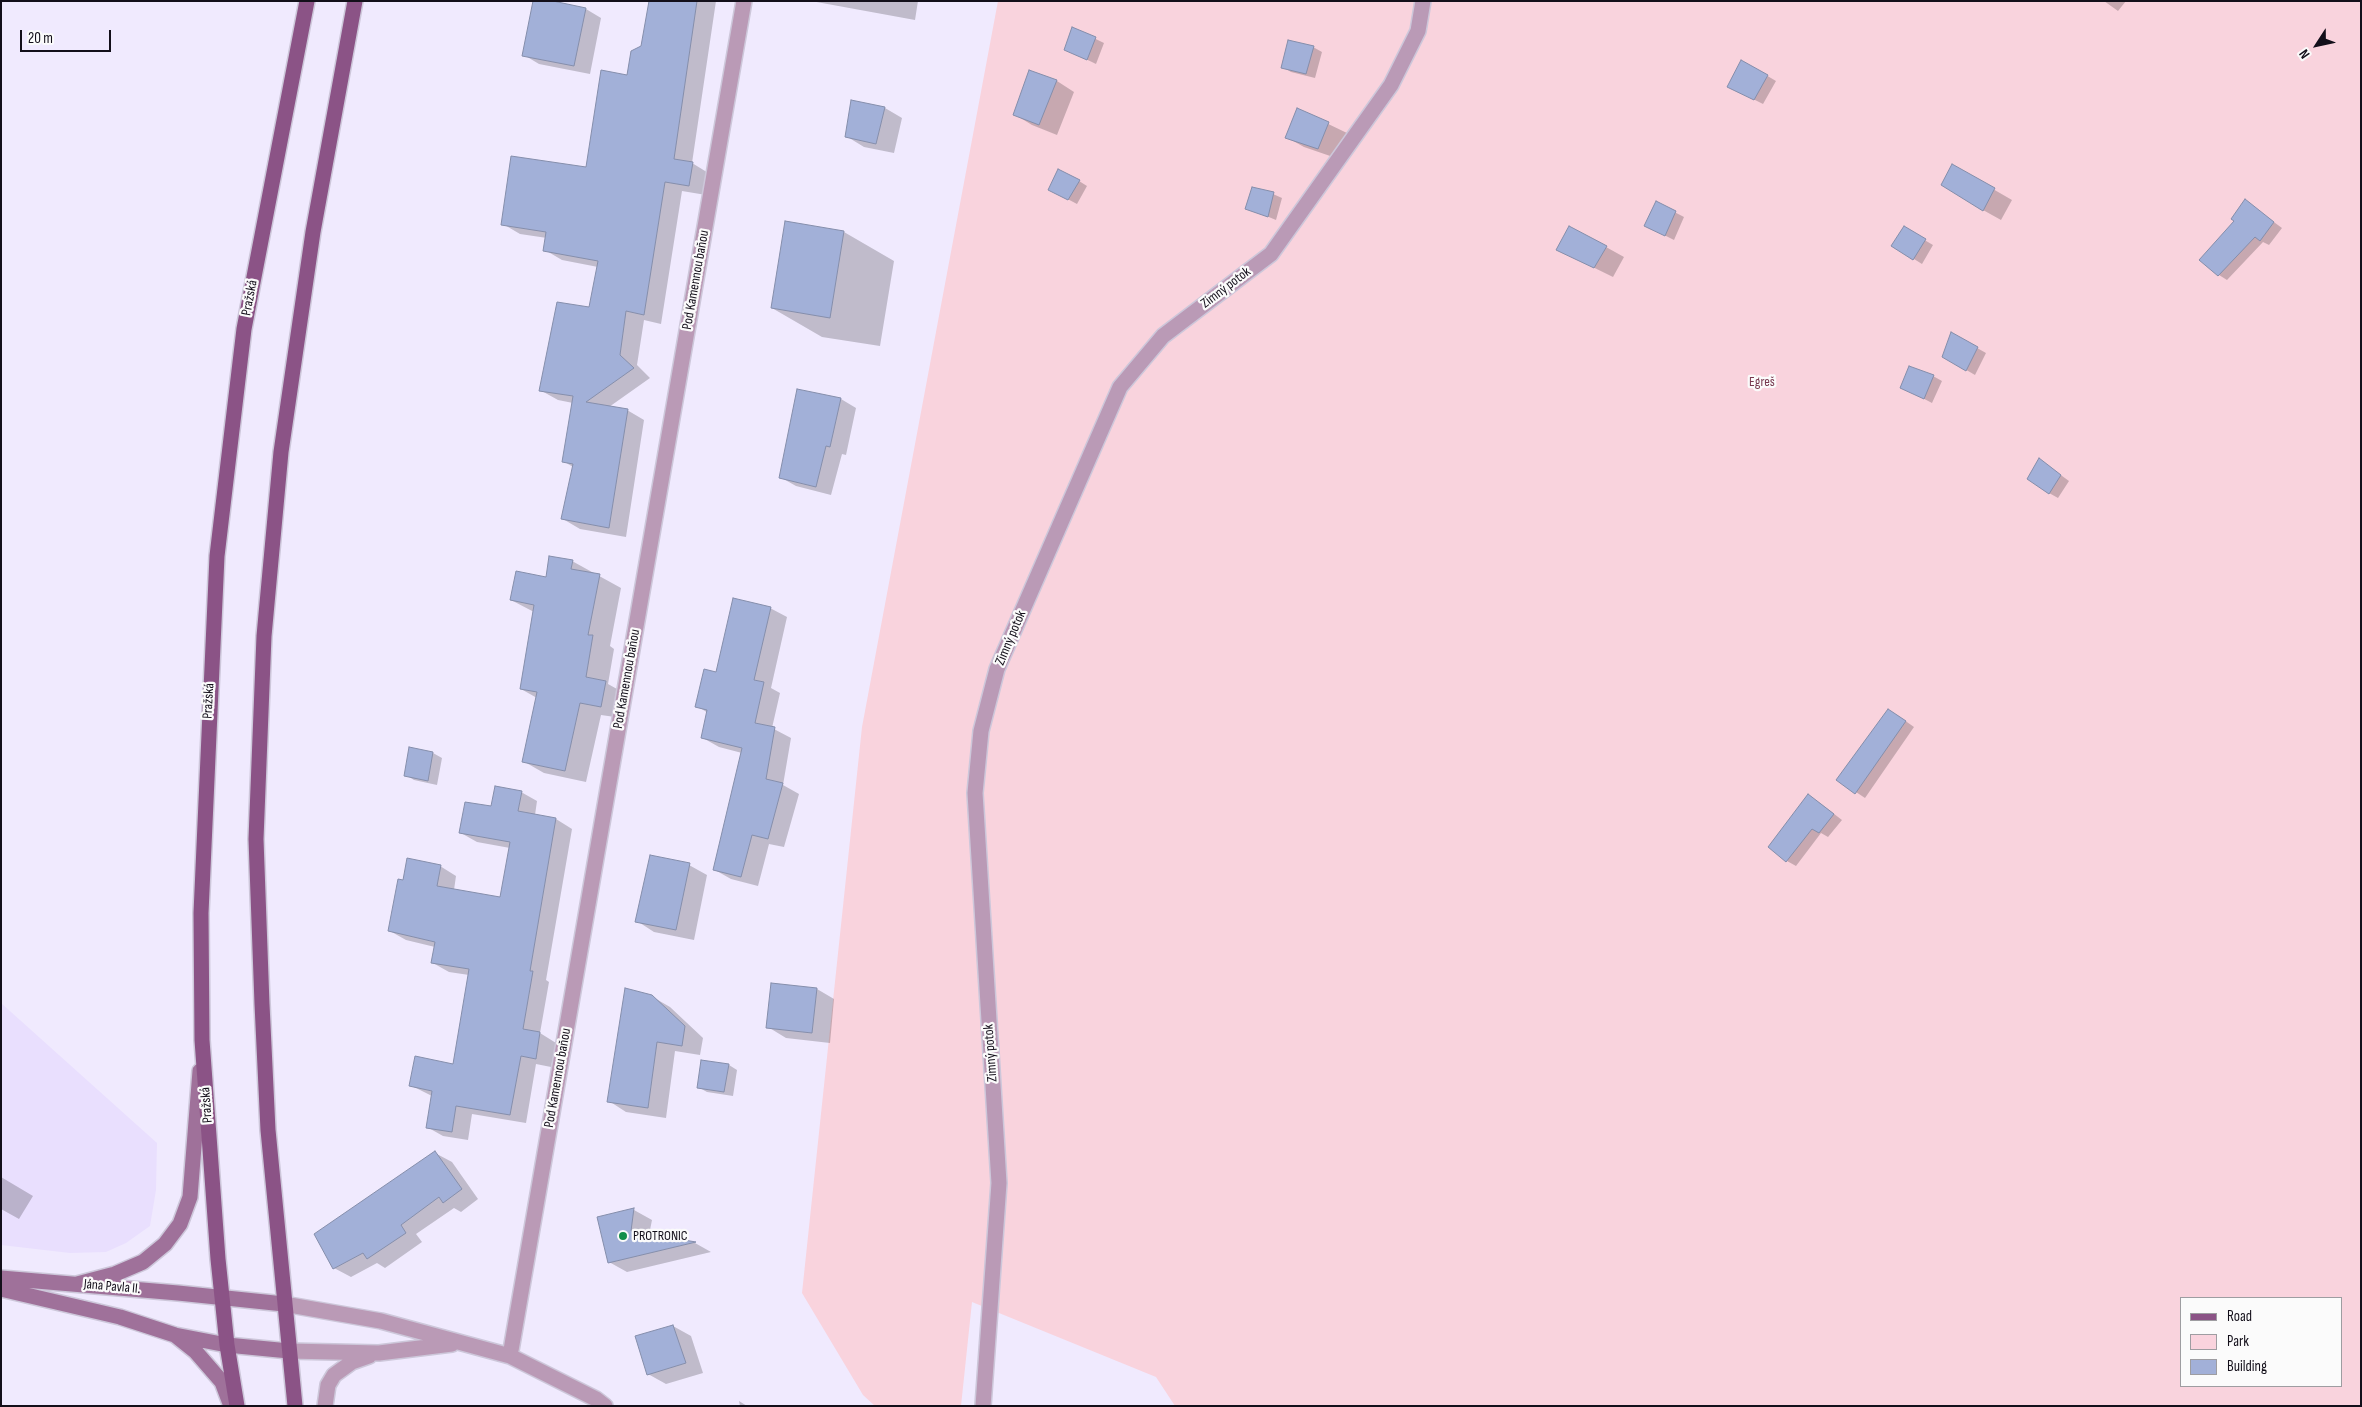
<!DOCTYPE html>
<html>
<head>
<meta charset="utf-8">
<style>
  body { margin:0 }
  #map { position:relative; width:2362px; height:1407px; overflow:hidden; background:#f0eafe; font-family:"Sofia Sans Condensed",sans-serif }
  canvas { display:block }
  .frame { position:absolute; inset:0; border:2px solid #130f1a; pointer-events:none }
  .legend { position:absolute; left:2180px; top:1297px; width:162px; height:90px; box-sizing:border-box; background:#fbfbfb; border:1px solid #9e9da1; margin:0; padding:6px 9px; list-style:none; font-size:15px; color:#130f1a }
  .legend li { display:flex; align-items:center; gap:10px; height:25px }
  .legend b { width:25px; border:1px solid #9e9da1 }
  .north { position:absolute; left:2292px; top:20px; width:50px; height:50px; -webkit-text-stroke:4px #fbfbfb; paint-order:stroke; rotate:235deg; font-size:14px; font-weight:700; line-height:20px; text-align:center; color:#130f1a }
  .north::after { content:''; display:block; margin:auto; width:18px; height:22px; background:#130f1a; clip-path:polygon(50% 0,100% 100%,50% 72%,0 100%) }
  .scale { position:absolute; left:20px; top:30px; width:91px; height:22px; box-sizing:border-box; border:2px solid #130f1a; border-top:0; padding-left:6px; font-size:15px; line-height:18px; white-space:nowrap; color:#130f1a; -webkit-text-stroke:4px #fbfbfb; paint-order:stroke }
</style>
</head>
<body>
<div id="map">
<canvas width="2362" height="1407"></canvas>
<div class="frame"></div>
<ul class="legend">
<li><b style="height:6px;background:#8b5386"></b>Road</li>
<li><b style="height:14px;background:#f9d3dd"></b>Park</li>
<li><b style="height:14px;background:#a2b0d8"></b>Building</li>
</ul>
<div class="north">N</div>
<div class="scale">20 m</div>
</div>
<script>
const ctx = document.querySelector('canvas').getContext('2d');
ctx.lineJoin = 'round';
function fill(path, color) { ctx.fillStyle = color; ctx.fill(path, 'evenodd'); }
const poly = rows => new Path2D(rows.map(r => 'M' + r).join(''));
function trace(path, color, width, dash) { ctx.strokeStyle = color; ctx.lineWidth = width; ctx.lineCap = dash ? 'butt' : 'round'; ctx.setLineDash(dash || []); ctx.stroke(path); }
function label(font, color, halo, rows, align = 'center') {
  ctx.font = font + ' "Sofia Sans Condensed",sans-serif'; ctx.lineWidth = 4.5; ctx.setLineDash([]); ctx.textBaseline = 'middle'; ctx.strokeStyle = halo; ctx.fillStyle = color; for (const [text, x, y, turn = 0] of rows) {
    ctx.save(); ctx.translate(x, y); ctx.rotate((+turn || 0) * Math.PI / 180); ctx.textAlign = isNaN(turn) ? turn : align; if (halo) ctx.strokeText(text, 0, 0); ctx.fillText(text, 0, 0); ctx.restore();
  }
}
const built = poly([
  [1,1003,157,1143,156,1190,150,1226,126,1243,106,1252,70,1253,1,1245]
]);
const green = poly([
  [998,1,2361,1,2361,1406,1175,1406,1156,1377,972,1302,961,1406,875,1406,863,1395,802,1293,862,727],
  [2181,1298,2341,1298,2341,1386,2181,1386]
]);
const shadow = poly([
  [650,1,716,1,692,163,710,174,706,195,682,191,661,324,644,320,637,365,650,378,609,407,627,410,644,420,626,537,580,529,563,519,573,467,563,461,573,403,558,400,540,390,590,309,598,267,562,260,545,250,547,238,520,234,503,224,587,168,643,46],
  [811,1,918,1,915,20],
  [2104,1,2126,1,2118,11],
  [586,9,601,18,590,74,539,64,524,55],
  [1073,28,1104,43,1096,64,1065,49],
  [1313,47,1322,52,1315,78,1291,72,1283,67],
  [1742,61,1776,81,1763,104,1737,91],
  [1030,71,1057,81,1074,92,1057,135,1032,125,1014,114],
  [885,108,902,118,894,153,864,147,846,136],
  [1297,109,1347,133,1336,158,1304,147,1286,137],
  [1953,166,2012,200,2001,220,1983,210],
  [1079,181,1087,186,1077,204,1058,194],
  [1273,194,1282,198,1276,220,1247,208],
  [2245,201,2282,228,2269,245,2263,242,2227,280,2219,275],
  [1657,203,1684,217,1674,240,1654,230],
  [1904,228,1933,245,1922,264,1914,259],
  [844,232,894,261,880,346,822,337,772,308],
  [1606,247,1624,257,1613,277,1558,250],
  [1952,334,1986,353,1975,375,1944,357],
  [1933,376,1942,381,1932,403,1911,392],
  [798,390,841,399,856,408,846,455,842,454,831,495,796,486,780,477],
  [2040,460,2069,481,2058,498,2049,493],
  [572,561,621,588,610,646,614,649,608,684,626,694,622,718,601,715,586,782,544,773,523,761,537,698,521,689,534,612,511,600],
  [770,608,787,617,771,688,780,693,772,728,791,738,783,785,799,794,784,847,769,844,758,886,731,879,715,870,742,753,719,747,703,738,708,713,697,706,717,673],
  [1897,715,1914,727,1865,798,1838,780],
  [410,749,433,753,442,758,437,785,414,780,406,775],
  [521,792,537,801,535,815,556,819,572,829,546,980,549,982,540,1033,556,1043,551,1067,536,1064,526,1123,472,1114,468,1140,443,1136,427,1127,432,1096,410,1085,454,1065,469,975,449,972,433,963,435,947,406,940,390,931,404,882,440,866,456,876,454,890,501,898,510,848,477,842,461,833,492,808],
  [1817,801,1842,820,1828,837,1821,833,1796,866,1787,861],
  [689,865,707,875,694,940,654,932,637,921],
  [817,989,834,999,830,1043,786,1038,768,1027],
  [651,996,670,1007,703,1038,700,1055,675,1051,666,1118,626,1112,609,1101],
  [729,1065,737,1070,733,1096,707,1092,698,1087],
  [435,1153,452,1162,478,1199,461,1212,454,1208,416,1234,422,1242,385,1268,377,1263,351,1277,334,1268],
  [1,1177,33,1196,19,1219,1,1209],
  [634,1210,652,1220,649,1235,695,1243,711,1252,627,1272,609,1262,598,1218],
  [673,1326,691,1336,703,1373,666,1384,648,1374],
  [739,1401,747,1406,740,1406]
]);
const building = poly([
  [533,1,553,1,586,8,574,66,522,56,533,1],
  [649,1,697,1,674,159,693,162,689,186,665,182,644,315,626,311,620,355,634,368,586,402,628,409,609,528,561,519,573,464,562,462,573,396,539,391,557,302,589,307,598,261,543,251,546,232,501,225,511,156,586,167,601,70,627,75,631,51,641,46,649,1],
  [1072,27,1096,37,1087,60,1064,50,1072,27],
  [1288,40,1314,46,1306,74,1281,68,1288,40],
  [1741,60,1768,75,1754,100,1727,87,1741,60],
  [1029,70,1057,80,1039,125,1013,115,1029,70],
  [851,100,885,107,876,144,845,137,851,100],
  [1297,108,1329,122,1318,149,1285,138,1297,108],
  [1952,164,1995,188,1983,211,1941,185,1952,164],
  [1058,169,1080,180,1068,200,1048,190,1058,169],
  [1252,187,1274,192,1268,217,1245,209,1252,187],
  [2245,199,2274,222,2260,241,2255,237,2218,276,2199,260,2234,221,2231,219,2245,199],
  [1656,201,1676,211,1665,236,1644,226,1656,201],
  [785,221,844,231,830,318,771,308,785,221],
  [1569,226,1607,246,1594,268,1556,250,1569,226],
  [1904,226,1926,239,1913,260,1891,246,1904,226],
  [1951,332,1978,347,1966,371,1942,357,1951,332],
  [1909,366,1934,375,1924,399,1900,388,1909,366],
  [797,389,841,398,830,447,826,446,816,487,779,478,797,389],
  [2039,458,2061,475,2049,494,2027,479,2039,458],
  [549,556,573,560,571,569,600,574,588,635,593,635,586,677,606,681,601,707,580,703,565,771,522,762,537,692,520,689,534,605,510,600,516,571,546,577,549,556],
  [733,598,771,607,754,680,764,682,755,723,775,727,766,779,783,783,768,839,752,835,741,877,713,870,742,748,701,738,707,710,695,707,704,669,716,672,733,598],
  [1888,709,1906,721,1855,794,1836,780,1888,709],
  [409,747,433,752,428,781,404,776,409,747],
  [495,786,522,791,518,811,556,818,530,971,533,971,523,1029,540,1032,536,1059,521,1056,510,1115,456,1106,452,1132,426,1128,432,1091,409,1086,415,1056,453,1064,469,969,431,963,435,942,388,931,398,879,403,880,407,858,441,865,437,886,500,897,510,842,459,833,465,802,491,806,495,786],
  [1808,794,1834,814,1819,833,1812,829,1786,862,1768,847,1808,794],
  [650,855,690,863,676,930,635,922,650,855],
  [771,983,817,988,812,1033,766,1028,771,983],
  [625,988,652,995,685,1026,682,1046,657,1042,648,1108,607,1102,625,988],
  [701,1060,729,1064,724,1092,697,1088,701,1060],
  [435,1151,462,1189,443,1203,439,1197,401,1225,406,1233,367,1259,363,1253,333,1269,314,1234,435,1151],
  [634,1208,631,1231,696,1242,608,1263,597,1217,634,1208],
  [673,1325,686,1363,647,1375,635,1336,673,1325]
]);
const street = poly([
  [284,1304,381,1321,510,1356,596,1399,605,1406],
  [289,1351,379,1353,452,1344],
  [510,1356,744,1],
  [325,1406,328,1385,334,1375,352,1362,369,1356],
  [983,1406,999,1183,975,793,981,731,997,669,1120,387,1163,336,1271,254,1391,85,1418,31,1423,1]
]);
const secondary = poly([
  [1,1278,178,1293,284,1304],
  [77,1284,115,1274,143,1262,165,1244,180,1224,190,1197,200,1071],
  [1,1289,120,1317,175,1335,227,1345,289,1351],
  [176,1336,196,1352,222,1382,231,1406]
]);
const primary = poly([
  [237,1406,227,1345,218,1259,202,1040,201,913,217,556,244,329,307,1],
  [295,1406,268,1130,262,1004,256,839,264,636,281,452,313,232,355,1]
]);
const markers = [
  [623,1236,5,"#138f4b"]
];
const streetNames = [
  ["Pod Kamennou baňou",696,280,-80],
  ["Zimný potok",1226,288,-37],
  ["Pražská",250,298,-79],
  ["Zimný potok",1011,638,-67],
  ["Pod Kamennou baňou",627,679,-80],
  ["Pražská",209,701,-87],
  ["Zimný potok",991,1053,-94],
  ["Pod Kamennou baňou",558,1078,-80],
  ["Pražská",207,1105,-94],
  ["Jána Pavla II.",112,1287,5]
];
const parkNames = [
  ["Egreš",1762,382]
];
const poiNames = [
  ["PROTRONIC",633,1236]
];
fill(built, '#e9dffe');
fill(green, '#f9d3dd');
fill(shadow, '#0003');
fill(building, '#a2b0d8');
trace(building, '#858eab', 1);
trace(street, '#cdc7da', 18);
trace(secondary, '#cdc7da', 18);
trace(primary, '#cdc7da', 18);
trace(street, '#ba9ab6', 15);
trace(secondary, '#9f719a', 15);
trace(primary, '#8b5386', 15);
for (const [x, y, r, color] of markers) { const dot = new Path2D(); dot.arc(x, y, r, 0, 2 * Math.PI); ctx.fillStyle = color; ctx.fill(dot); trace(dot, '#fbfbfb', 2); }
label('14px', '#130f1a', '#fbfbfb', streetNames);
label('14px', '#77394f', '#fbfbfb', parkNames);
label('14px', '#130f1a', '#fbfbfb', poiNames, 'left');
</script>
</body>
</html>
